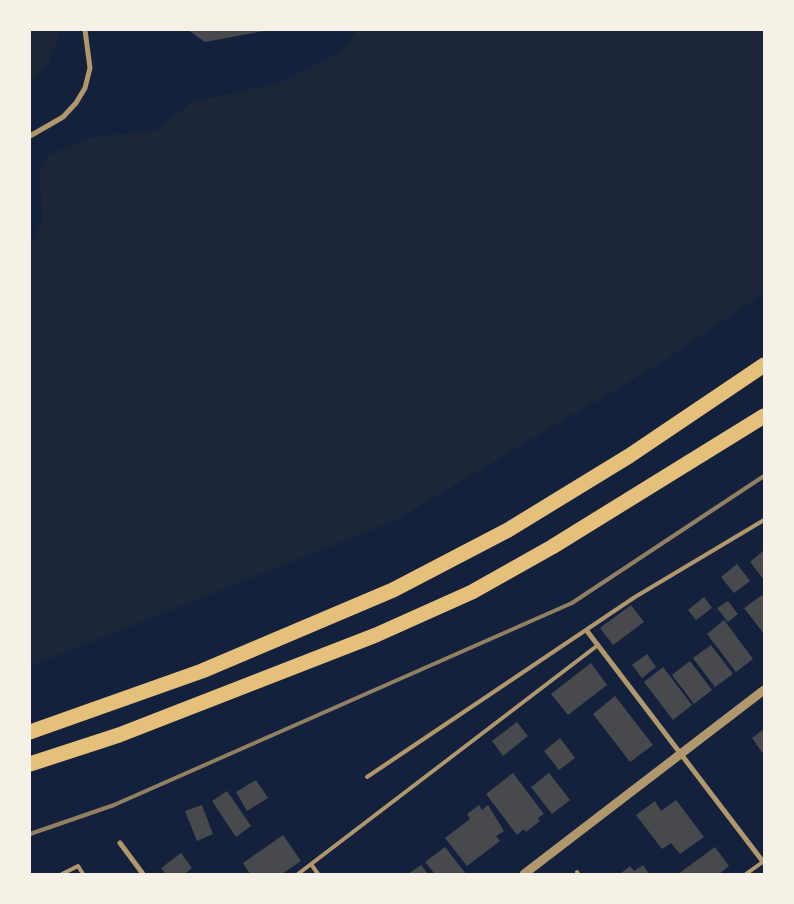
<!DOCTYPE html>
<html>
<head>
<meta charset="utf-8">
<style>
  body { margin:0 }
  #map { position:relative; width:794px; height:904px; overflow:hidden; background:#14213d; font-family:Montserrat,sans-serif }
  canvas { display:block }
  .frame { position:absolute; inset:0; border:31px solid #f6f1e7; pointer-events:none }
</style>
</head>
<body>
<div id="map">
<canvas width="794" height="904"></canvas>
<div class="frame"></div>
</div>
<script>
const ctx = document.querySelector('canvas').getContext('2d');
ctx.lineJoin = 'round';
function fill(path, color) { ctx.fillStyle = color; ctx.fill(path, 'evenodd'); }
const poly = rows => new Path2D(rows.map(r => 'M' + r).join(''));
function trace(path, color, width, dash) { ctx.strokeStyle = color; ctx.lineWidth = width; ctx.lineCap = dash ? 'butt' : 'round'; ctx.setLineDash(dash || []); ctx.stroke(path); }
const green = poly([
  [30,30,61,30,50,61,30,86],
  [357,30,764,30,764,293,665,360,398,519,30,666,30,246,43,219,39,174,49,154,90,138,155,130,193,102,278,83,342,51]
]);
const building = poly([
  [188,30,264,30,264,31,205,42],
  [764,550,764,580,750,562],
  [737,564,750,581,734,593,721,577],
  [762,595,764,598,764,634,744,608],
  [704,597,712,608,696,620,688,610],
  [728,601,738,614,728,622,717,608],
  [631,605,644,622,613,645,600,628],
  [724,620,753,659,736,672,707,634],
  [711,645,733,674,715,687,693,658],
  [647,654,656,667,642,678,632,665],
  [690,661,712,690,694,704,672,675],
  [591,663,607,685,568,715,551,694],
  [663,667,692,705,673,720,644,682],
  [615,696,653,745,630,762,593,714],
  [517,722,528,736,503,756,492,741],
  [764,729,764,755,752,738],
  [560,738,575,758,559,770,544,751],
  [513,773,544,814,538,818,540,821,526,832,524,829,517,835,486,794],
  [549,773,570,800,552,814,531,787],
  [256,780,268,798,247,811,236,792],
  [227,791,251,826,236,837,212,801],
  [676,800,704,837,680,854,671,843,662,849,636,815,655,801,661,811],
  [202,805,213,834,197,841,185,811],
  [479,805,482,810,488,805,504,831,496,836,500,841,467,866,445,838,470,819,467,814],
  [283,835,301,861,282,874,250,874,243,863],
  [445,847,466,874,435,874,425,862],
  [715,847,729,866,719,874,678,874],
  [181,853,192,868,184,874,166,874,161,868],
  [421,865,428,874,408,874],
  [643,865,649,874,620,874,630,866,634,871]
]);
const service = poly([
  [367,777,635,597,764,520],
  [311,864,318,874],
  [577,872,578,874],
  [62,874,78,866,83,874],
  [298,874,598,645],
  [746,874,764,861]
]);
const minor = poly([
  [30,136,63,117,76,103,85,88,90,68,85,30],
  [587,631,764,863],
  [120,843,143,874]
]);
const tertiary = poly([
  [524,874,764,690]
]);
const motorway = poly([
  [30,732,202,671,393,590,508,530,629,456,764,365],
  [30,764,119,735,376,635,472,592,552,547,764,416]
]);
const rail = poly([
  [30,834,114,805,572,603,764,476]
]);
fill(green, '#1d2539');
fill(building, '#48494c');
trace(service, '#b1986c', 4);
trace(minor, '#b1986c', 5);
trace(tertiary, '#b1986c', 9);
trace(motorway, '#e5c07b', 15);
trace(rail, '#918062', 4);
</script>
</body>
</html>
